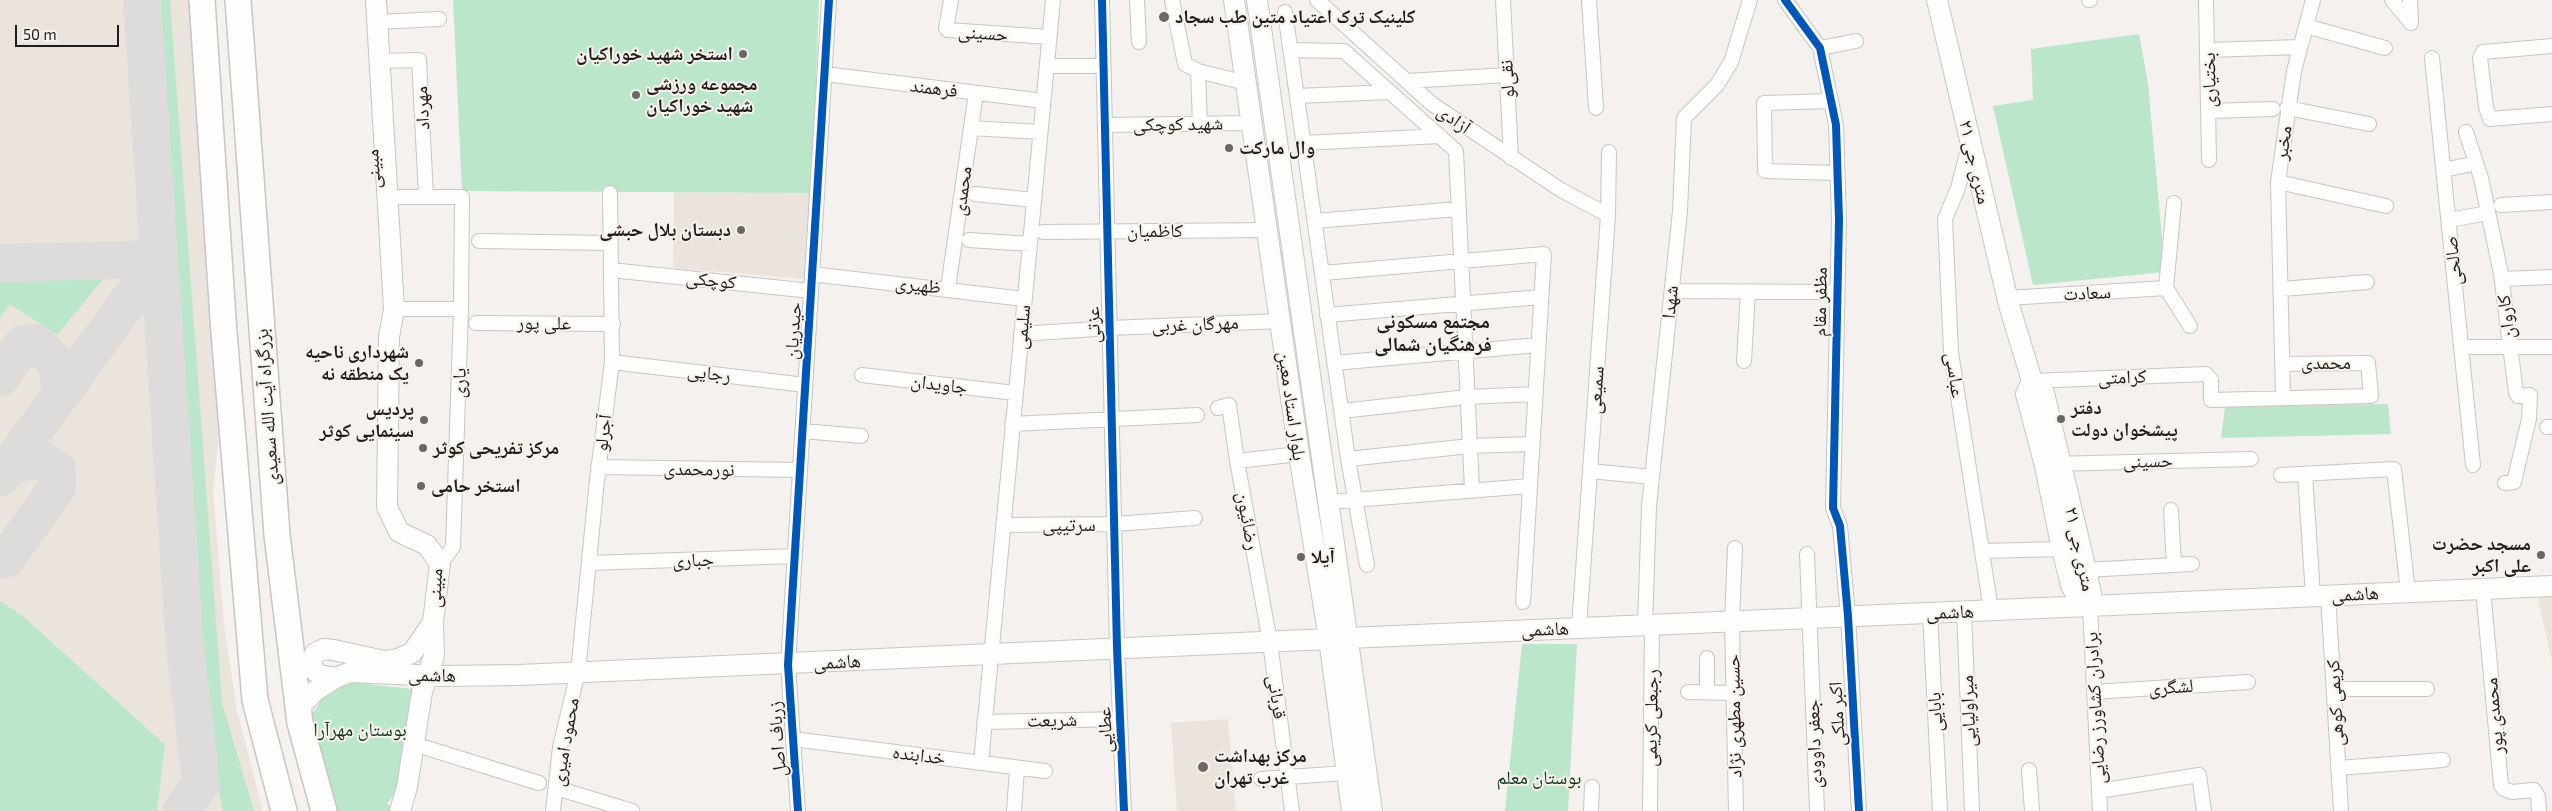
<!DOCTYPE html>
<html>
<head>
<meta charset="utf-8">
<style>
  body { margin:0 }
  #map { position:relative; width:2552px; height:811px; overflow:hidden; background:#f4f1ee; font-family:"Exo 2",sans-serif }
  canvas { display:block }
  .scale { position:absolute; left:15px; top:25px; width:104px; height:22px; box-sizing:border-box; border:2px solid #1f1d1b; border-top:0; padding-left:6px; font-size:15px; line-height:18px; white-space:nowrap; color:#1f1d1b; -webkit-text-stroke:4px #f7f2eb; paint-order:stroke }
</style>
</head>
<body>
<div id="map">
<canvas width="2552" height="811"></canvas>
<div class="scale">50 m</div>
</div>
<script>
const ctx = document.querySelector('canvas').getContext('2d');
ctx.lineJoin = 'round';
function fill(path, color) { ctx.fillStyle = color; ctx.fill(path, 'evenodd'); }
const poly = rows => new Path2D(rows.map(r => 'M' + r).join(''));
function trace(path, color, width, dash) { ctx.strokeStyle = color; ctx.lineWidth = width; ctx.lineCap = dash ? 'butt' : 'round'; ctx.setLineDash(dash || []); ctx.stroke(path); }
function label(font, color, halo, rows, align = 'center') {
  ctx.font = font + ' "Exo 2","Noto Naskh Arabic",sans-serif'; ctx.lineWidth = 4; ctx.setLineDash([]); ctx.textBaseline = 'middle'; ctx.strokeStyle = halo; ctx.fillStyle = color; for (const [text, x, y, turn = 0] of rows) {
    ctx.save(); ctx.translate(x, y); ctx.rotate((+turn || 0) * Math.PI / 180); ctx.textAlign = isNaN(turn) ? turn : align; if (halo) ctx.strokeText(text, 0, 0); ctx.fillText(text, 0, 0); ctx.restore();
  }
}
const built = poly([
  [0,0,194,0,222,410,213,491,224,625,237,711,263,811,0,811],
  [674,192,812,193,805,279,673,268],
  [2552,594,2552,661,2537,595],
  [1228,719,1236,811,1177,811,1171,723]
]);
const green = poly([
  [150,0,170,0,222,703,254,811,223,811,203,724,185,570,165,198],
  [453,0,819,0,812,193,462,191],
  [2139,34,2148,83,2165,272,2033,285,1993,106,2033,100,2031,49],
  [103,279,57,335,10,304,0,318,0,281],
  [2388,404,2391,434,2221,438,2225,407],
  [0,601,24,617,165,745,157,811,0,811],
  [1522,644,1577,644,1568,811,1505,811],
  [349,682,412,689,397,790,387,804,392,806,391,811,335,811,311,724,313,713,325,694,328,695]
]);
const taxiway = poly([
  [142,0,185,647,201,783,181,811],
  [0,263,159,259],
  [0,378,23,344,36,343,57,364,61,394],
  [0,478,159,259],
  [0,559,6,559,57,488,57,469,39,459,9,465]
]);
const street = poly([
  [951,0,946,28,948,30,1049,37],
  [1102,0,1117,648,1124,811],
  [1137,0,1139,42],
  [1172,0,1185,64,1198,71,1246,83],
  [1317,0,1432,104,1561,190,1608,215],
  [1503,0,1511,158],
  [1589,0,1596,108],
  [1785,0,1820,48,1836,125,1839,220,1833,508,1840,526,1848,616,1859,811],
  [2089,0,2090,0],
  [2206,0,2209,160],
  [2392,0,2411,23],
  [2410,0,2411,23],
  [1285,12,1348,459,1367,565],
  [378,22,439,19],
  [2306,26,2385,48],
  [2552,46,2483,52,2480,58,2486,107,2490,119,2552,114],
  [1820,48,1856,41],
  [1290,50,1344,51,1456,151,1472,489],
  [2208,50,2300,47],
  [2432,58,2473,465],
  [380,61,419,60,426,195],
  [1047,66,1103,66],
  [1198,71,1200,124],
  [825,74,1043,101],
  [1407,81,1507,75],
  [1297,96,1390,92],
  [1831,101,1764,103,1765,171,1838,173],
  [2287,108,2369,124],
  [2210,111,2273,109],
  [1105,125,1252,123],
  [971,128,1040,132],
  [2466,132,2481,178,2501,274,2516,393,2518,396,2530,395,2529,419,2514,482,2505,483],
  [1304,143,1440,136],
  [1969,146,1958,188,1945,219,1951,352,1991,610],
  [2444,170,2476,163],
  [2278,182,2386,206],
  [975,194,1034,200],
  [386,197,462,197,461,309,453,547,440,564],
  [2174,203,2166,288,2190,326],
  [2501,205,2552,202],
  [2449,220,2488,213],
  [1315,221,1458,209],
  [1043,232,1268,230],
  [969,240,1030,244],
  [479,241,611,243],
  [611,270,811,291],
  [1323,273,1544,254,1523,602],
  [812,274,1024,299],
  [2502,279,2552,277],
  [948,288,976,93],
  [2282,289,2367,282],
  [1672,291,1836,292],
  [2007,298,2166,288],
  [394,309,461,309],
  [1327,315,1541,297],
  [476,323,613,324],
  [1021,334,1110,328,1281,321],
  [2461,347,2552,347],
  [1744,361,1748,291],
  [612,362,805,385],
  [1334,363,1538,345],
  [862,375,1015,393],
  [2032,381,2206,374,2211,380,2211,400,2371,396,2368,363,2283,364],
  [2283,397,2278,182,2294,71,2313,0],
  [1218,408,1229,405,1237,461],
  [1342,411,1467,397,1535,394],
  [1012,424,1197,415],
  [2547,427,2552,427],
  [803,431,861,436],
  [1348,459,1470,446,1532,444],
  [2052,464,2251,459],
  [598,467,800,470],
  [1590,471,1652,477],
  [2305,474,2313,596],
  [2281,475,2394,469,2408,592],
  [1328,502,1530,486],
  [2171,510,2174,565],
  [1003,525,1115,524,1195,518],
  [1735,548,1732,621,1736,811],
  [1982,551,2062,549],
  [1807,554,1817,811],
  [590,563,795,556],
  [2086,570,2192,564],
  [2483,589,2501,785,2504,789,2512,792,2534,790,2538,797,2539,811],
  [2328,595,2341,811],
  [2090,606,2100,811],
  [1964,611,1972,811],
  [1930,613,1940,811],
  [1645,625,1649,506,1680,211,1684,118,1717,85,1731,62,1750,0],
  [1579,627,1608,215,1609,152],
  [1707,658,1707,692],
  [2334,689,2427,689],
  [1688,692,1734,693],
  [2094,692,2248,682],
  [984,722,1120,719],
  [793,739,1045,771],
  [414,744,539,783],
  [981,763,1053,0],
  [2338,768,2443,760],
  [2029,770,2032,811],
  [1261,779,1345,773],
  [556,788,632,811],
  [2099,791,2199,775,2204,811],
  [553,811,560,747,578,672,597,480,612,362,610,193],
  [798,811,788,665,829,0],
  [1014,811,1017,768],
  [1292,811,1270,642,1237,461,1299,454],
  [1591,811,1592,787],
  [1650,811,1652,624]
]);
const secondary = poly([
  [376,0,394,309,389,337,387,507,399,532,427,545,440,564,433,622,434,656,422,692,407,787,400,811],
  [1234,0,1299,454,1329,639,1352,811],
  [1257,0,1372,811],
  [1937,0,2009,305,2032,381,2044,393,2086,570,2091,594,2090,606],
  [2032,381,2026,394,2045,466,2062,549,2071,585,2077,596,2090,606],
  [1348,638,2552,586],
  [335,678,320,675,313,669,311,661,315,653,324,649,334,650,384,661,395,660,412,653,433,622],
  [298,709,315,691,335,678,351,672,440,676,519,675,1329,639]
]);
const highway = poly([
  [202,0,224,333,255,700,284,811],
  [238,0,277,535,300,723,324,811]
]);
const cycleway = poly([
  [1102,0,1117,648,1124,811],
  [1785,0,1820,48,1836,125,1839,220,1833,508,1840,526,1848,616,1859,811],
  [798,811,788,665,829,0]
]);
const markers = [
  [1164,17,6,"#6a6765"],
  [743,54,5,"#6a6765"],
  [636,95,5,"#6a6765"],
  [1229,148,5,"#6a6765"],
  [741,230,5,"#6a6765"],
  [419,363,5,"#6a6765"],
  [2061,419,5,"#6a6765"],
  [424,420,5,"#6a6765"],
  [423,448,5,"#6a6765"],
  [421,486,5,"#6a6765"],
  [2541,555,5,"#6a6765"],
  [1301,557,5,"#6a6765"],
  [1203,767,6,"#6a6765"]
];
const poiNames = [
  ["کلینیک ترک اعتیاد متین طب سجاد",1175,17],
  ["استخر شهید خوراکیان",733,54,"right"],
  ["مجموعه ورزشی",646,84],
  ["شهید خوراکیان",646,106],
  ["وال مارکت",1239,148],
  ["دبستان بلال حبشی",731,230,"right"],
  ["شهرداری ناحیه",409,352,"right"],
  ["یک منطقه نه",409,374,"right"],
  ["دفتر",2071,408],
  ["پیشخوان دولت",2071,430],
  ["پردیس",414,409,"right"],
  ["سینمایی کوثر",414,431,"right"],
  ["مرکز تفریحی کوثر",433,448],
  ["استخر حامی",431,486],
  ["مسجد حضرت",2531,544,"right"],
  ["علی اکبر",2531,566,"right"],
  ["آیلا",1311,557],
  ["مرکز بهداشت",1214,756],
  ["غرب تهران",1214,778]
];
const streetNames = [
  ["حسینی",983,33,4],
  ["نقی‌لو",1507,79,-93],
  ["بختیاری",2209,80,-91],
  ["فرهمند",934,88,7],
  ["مهرداد",422,108,-93],
  ["آزادی",1454,119,35],
  ["شهید کوچکی",1178,124,-1],
  ["مخبر",2283,143,-82],
  ["۲۱ متری جی",1975,162,77],
  ["مبینی",373,169,-93],
  ["محمدی",962,191,-82],
  ["کاظمیان",1155,231],
  ["صالحی",2453,261,-96],
  ["کوچکی",711,280,6],
  ["ظهیری",918,285,6],
  ["سعادت",2087,293,-3],
  ["شهدا",1670,302,-84],
  ["مظفر مقام",1820,302,-89],
  ["کاروان",2506,317,-97],
  ["علی پور",544,323,1],
  ["مهرگان غربی",1195,324,-2],
  ["عزتی",1093,325,-91],
  ["سلیمی",1022,327,-85],
  ["حیدریان",793,331,-86],
  ["محمدی",2326,363],
  ["رجایی",709,373,7],
  ["عباسی",1955,375,82],
  ["کرامتی",2122,377,-2],
  ["یاری",459,383,-88],
  ["جاویدان",939,384,7],
  ["سمیعی",1596,390,-86],
  ["بلوار استاد معین",1292,406,82],
  ["بزرگراه آیت الله سعیدی",267,407,-94],
  ["آجرلو",603,433,-83],
  ["حسینی",2148,461,-1],
  ["نورمحمدی",699,469,1],
  ["رضائیون",1248,521,80],
  ["سرتیپی",1069,525],
  ["۲۱ متری جی",2080,549,78],
  ["جباری",693,560,-2],
  ["مبینی",435,588,-87],
  ["هاشمی",2355,594,-3],
  ["هاشمی",1950,612,-2],
  ["هاشمی",1545,629,-2],
  ["هاشمی",837,662,-3],
  ["هاشمی",432,675,1],
  ["لشگری",2171,687,-4],
  ["قربانی",1277,697,82],
  ["کریمی کوهی",2335,703,-93],
  ["برادران کشاورز رضایی",2095,708,-93],
  ["میراولیایی",1968,711,-92],
  ["بابایی",1935,712,-93],
  ["اکبر ملکی",1837,714,-93],
  ["حسین مطهری نژاد",1734,716,-91],
  ["محمدی پور",2494,716,-95],
  ["رجبعلی کریمی",1651,718,-89],
  ["شریعت",1052,720,-1],
  ["عطایی",1105,730,-92],
  ["زرباف اصل",777,739,-94],
  ["محمود امیری",565,742,-80],
  ["جعفر داوودی",1814,744,-92],
  ["خدابنده",919,755,7]
];
const parkNames = [
  ["بوستان مهرآرا",360,730],
  ["بوستان معلم",1539,778]
];
const neighbourhoodNames = [
  ["مجتمع مسکونی",1433,321],
  ["فرهنگیان شمالی",1433,344]
];
fill(built, '#ebe4dc');
fill(green, '#bbe6ca');
trace(taxiway, '#dedcda', 38);
trace(street, '#c8c6c4', 16);
trace(secondary, '#c8c6c4', 22);
trace(highway, '#c8c6c4', 28);
trace(street, '#fdfdfc', 14);
trace(secondary, '#fdfdfc', 20);
trace(highway, '#fdfdfc', 25);
trace(cycleway, '#0057b8', 8);
for (const [x, y, r, color] of markers) { const dot = new Path2D(); dot.arc(x, y, r, 0, 2 * Math.PI); ctx.fillStyle = color; ctx.fill(dot); trace(dot, '#f7f2eb', 2); }
label('bold 19px', '#1f1d1b', '#f7f2eb', poiNames, 'left');
label('19px', '#1f1d1b', '#f7f2eb', streetNames);
label('19px', '#103320', '#f7f2eb', parkNames);
label('bold 20px', '#1f1d1b', '#f7f2eb', neighbourhoodNames);
</script>
</body>
</html>
